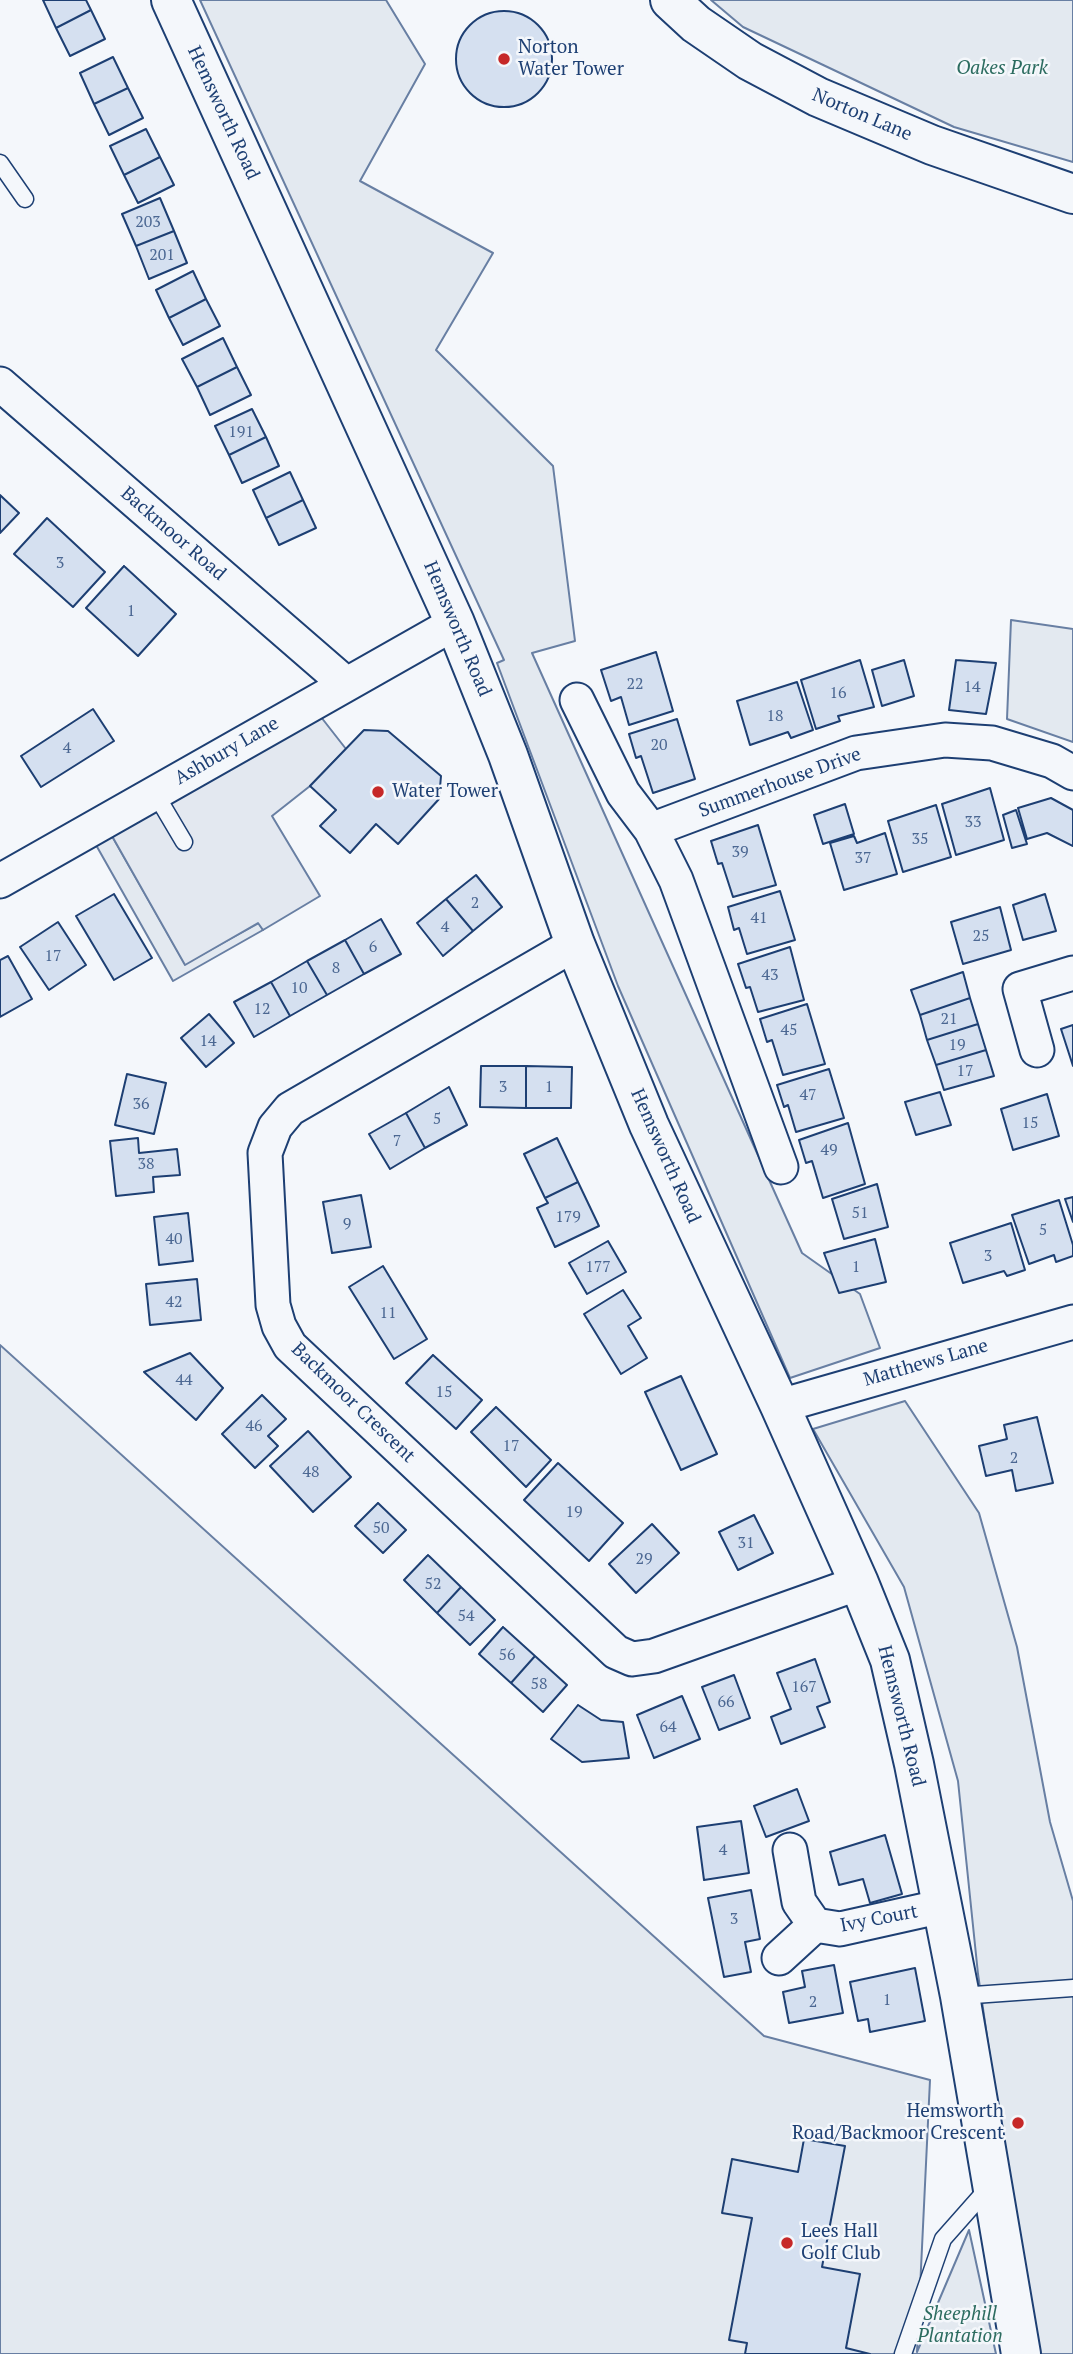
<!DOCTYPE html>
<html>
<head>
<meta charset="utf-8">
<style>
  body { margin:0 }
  canvas { display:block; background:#f4f7fb }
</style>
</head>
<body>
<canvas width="1073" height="2354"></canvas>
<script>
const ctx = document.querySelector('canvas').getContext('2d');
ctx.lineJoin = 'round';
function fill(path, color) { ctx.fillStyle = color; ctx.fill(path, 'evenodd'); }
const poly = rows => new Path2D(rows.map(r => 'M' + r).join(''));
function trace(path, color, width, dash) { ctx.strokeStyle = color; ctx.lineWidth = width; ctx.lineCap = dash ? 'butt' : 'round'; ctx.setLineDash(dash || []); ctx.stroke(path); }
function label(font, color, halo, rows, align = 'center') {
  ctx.font = font + ' "PT Serif",serif'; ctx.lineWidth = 5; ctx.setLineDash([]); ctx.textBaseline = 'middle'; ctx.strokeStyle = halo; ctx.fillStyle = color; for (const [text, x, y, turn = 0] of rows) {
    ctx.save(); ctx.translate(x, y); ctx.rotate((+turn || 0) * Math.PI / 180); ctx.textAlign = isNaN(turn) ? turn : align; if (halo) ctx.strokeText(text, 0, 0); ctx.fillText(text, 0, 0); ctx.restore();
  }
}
const green = poly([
  [200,0,386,0,425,64,360,181,493,253,436,350,553,466,575,641,532,653,802,1253,860,1294,880,1348,790,1378,618,986,497,663,504,660,200,0],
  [711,0,1073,0,1073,162,954,127,743,27,711,0],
  [1011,620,1073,629,1073,742,1007,719,1011,620],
  [112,836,185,964,259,923,263,930,173,981,96,845,112,836],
  [0,1345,764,2036,930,2080,917,2352,969,2230,996,2354,0,2354,0,1345],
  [905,1401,979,1513,1017,1647,1050,1822,1073,1901,1073,2354,1039,2354,1014,2223,978,1974,958,1781,904,1587,813,1429,905,1401]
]);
const parking = poly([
  [321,717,346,749,310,786,272,816,320,896,263,930,258,923,185,965,112,836,321,717]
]);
const building = poly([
  [43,0,86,0,91,10,56,28,43,0],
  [91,10,105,39,70,56,56,28,91,10],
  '456 59a48 48 0 1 1 96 0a48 48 0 1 1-96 0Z',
  [113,57,128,88,94,104,80,73,113,57],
  [128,88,143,118,109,135,94,104,128,88],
  [146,129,160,157,124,175,110,146,146,129],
  [160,157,174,185,138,203,124,175,160,157],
  [160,198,174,231,136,246,122,214,160,198],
  [174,231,187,263,149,279,136,246,174,231],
  [193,271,206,299,169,318,156,290,193,271],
  [206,299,220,326,183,345,169,318,206,299],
  [223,338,237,367,197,387,182,359,223,338],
  [237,367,251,395,210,415,197,387,237,367],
  [252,409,266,437,229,455,215,426,252,409],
  [266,437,279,466,242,483,229,455,266,437],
  [290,472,303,500,266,518,253,490,290,472],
  [0,495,19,513,0,533,0,495],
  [303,500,316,528,279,545,266,518,303,500],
  [47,518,105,572,73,607,14,554,47,518],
  [124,566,176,614,138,656,86,608,124,566],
  [656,652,673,711,629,725,621,697,611,701,601,670,656,652],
  [860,660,874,707,838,716,840,721,816,729,801,680,860,660],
  [904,660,914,696,882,706,872,670,904,660],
  [956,660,996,663,986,714,949,710,956,660],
  [797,682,813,730,791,738,788,732,750,745,737,701,797,682],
  [93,709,114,741,41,787,21,756,93,709],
  [677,719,695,779,653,793,641,756,636,758,629,734,677,719],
  [364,730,388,731,441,776,439,799,398,844,376,824,350,853,320,826,336,810,310,786,364,730],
  [990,788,1004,840,956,855,942,804,990,788],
  [1051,798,1073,810,1073,846,1047,833,1027,839,1018,808,1051,798],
  [845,804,854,834,823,844,814,815,845,804],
  [936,805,951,857,903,872,888,821,936,805],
  [1016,810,1027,844,1012,848,1003,815,1016,810],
  [758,825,776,885,733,897,722,863,718,864,711,841,758,825],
  [885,833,897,874,844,890,830,843,854,836,857,843,885,833],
  [476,875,502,907,473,931,446,899,476,875],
  [780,891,795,940,747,954,739,928,734,930,728,907,780,891],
  [114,894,152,958,114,980,76,916,114,894],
  [1045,894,1056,931,1023,940,1013,905,1045,894],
  [446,899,473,931,443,956,417,923,446,899],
  [1000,907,1011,950,963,964,951,922,1000,907],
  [381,919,401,954,364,974,345,940,381,919],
  [58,922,86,965,49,990,20,947,58,922],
  [345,940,364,974,327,995,307,961,345,940],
  [790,947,804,1000,758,1012,750,987,746,988,738,964,790,947],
  [8,956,32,999,0,1017,0,960,8,956],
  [307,961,327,995,290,1016,271,982,307,961],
  [963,972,970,998,920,1015,911,990,963,972],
  [271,982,290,1016,254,1037,234,1002,271,982],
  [970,998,978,1024,927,1040,920,1015,970,998],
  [807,1004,825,1064,783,1075,772,1040,767,1042,760,1019,807,1004],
  [209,1014,234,1043,206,1067,181,1038,209,1014],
  [978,1024,986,1050,936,1065,927,1040,978,1024],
  [1073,1025,1073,1066,1061,1029,1073,1025],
  [986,1050,994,1076,944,1090,936,1065,986,1050],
  [481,1066,526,1066,526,1108,480,1107,481,1066],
  [526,1066,572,1067,571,1108,526,1108,526,1066],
  [829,1069,844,1118,796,1132,788,1105,784,1107,777,1085,829,1069],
  [127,1074,166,1083,154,1134,115,1125,127,1074],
  [449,1087,467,1125,425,1148,406,1113,449,1087],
  [940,1092,951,1125,916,1135,905,1102,940,1092],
  [1047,1094,1059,1136,1013,1150,1001,1109,1047,1094],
  [406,1113,425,1148,390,1169,369,1134,406,1113],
  [848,1123,865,1184,823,1198,812,1161,806,1163,799,1140,848,1123],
  [138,1138,139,1153,177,1149,180,1175,153,1177,154,1192,116,1196,110,1141,138,1138],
  [557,1138,578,1182,545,1198,524,1154,557,1138],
  [578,1182,599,1226,555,1247,537,1208,548,1203,545,1198,578,1182],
  [877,1184,888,1227,844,1239,832,1199,877,1184],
  [361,1195,371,1247,332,1253,323,1202,361,1195],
  [1073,1197,1073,1222,1065,1199,1073,1197],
  [1059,1200,1073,1245,1073,1256,1056,1262,1054,1255,1029,1264,1012,1215,1059,1200],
  [188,1213,193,1261,159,1265,154,1217,188,1213],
  [1011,1223,1025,1270,1007,1276,1004,1271,963,1283,950,1243,1011,1223],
  [875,1239,886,1282,839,1293,824,1253,875,1239],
  [608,1241,626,1272,587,1294,569,1263,608,1241],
  [383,1266,427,1339,394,1359,349,1287,383,1266],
  [197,1279,201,1320,150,1325,146,1284,197,1279],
  [623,1290,641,1318,628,1326,647,1358,621,1374,584,1314,623,1290],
  [190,1353,223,1388,196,1420,144,1372,190,1353],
  [433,1355,482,1400,456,1429,406,1383,433,1355],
  [681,1376,717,1454,681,1470,645,1392,681,1376],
  [262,1395,286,1419,268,1436,278,1446,255,1468,222,1434,262,1395],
  [496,1407,551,1460,526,1487,471,1432,496,1407],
  [1037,1417,1053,1483,1016,1491,1012,1470,986,1476,979,1446,1007,1439,1004,1425,1037,1417],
  [308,1431,351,1477,313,1512,270,1466,308,1431],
  [558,1463,623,1523,589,1561,524,1500,558,1463],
  [378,1503,406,1530,383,1553,355,1526,378,1503],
  [754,1515,773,1553,738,1570,719,1532,754,1515],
  [652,1524,679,1553,636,1593,609,1564,652,1524],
  [428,1555,461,1587,437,1613,404,1580,428,1555],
  [461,1587,495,1620,470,1645,437,1613,461,1587],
  [503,1627,535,1656,511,1683,479,1654,503,1627],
  [535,1656,567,1685,543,1712,511,1683,535,1656],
  [815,1659,830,1702,817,1707,825,1727,781,1744,771,1717,791,1709,777,1673,815,1659],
  [734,1675,750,1718,719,1730,702,1687,734,1675],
  [682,1696,700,1739,654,1758,637,1715,682,1696],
  [578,1705,601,1720,623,1722,629,1758,582,1762,551,1739,578,1705],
  [797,1789,809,1821,766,1837,754,1806,797,1789],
  [741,1821,749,1873,704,1880,697,1827,741,1821],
  [885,1835,902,1894,870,1903,863,1879,839,1885,830,1852,885,1835],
  [751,1890,760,1939,745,1942,751,1972,724,1977,708,1898,751,1890],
  [834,1965,843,2013,789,2023,783,1992,805,1987,802,1971,834,1965],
  [915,1968,925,2021,870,2032,868,2019,858,2021,850,1982,915,1968],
  [804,2139,845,2146,822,2267,860,2274,846,2348,870,2354,745,2354,747,2343,729,2340,752,2218,722,2213,732,2159,798,2172,804,2139]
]);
const service = poly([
  [0,163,25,199],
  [155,793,184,842],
  [960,1996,1073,1988],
  [903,2354,943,2239,989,2187]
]);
const minor = poly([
  [0,384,346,684],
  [577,700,623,793,651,830,676,880,781,1167],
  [651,830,856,753,945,740,992,743,1052,761,1073,773],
  [0,881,455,623],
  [575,944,290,1109,275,1127,265,1153,273,1305,279,1326,290,1346,616,1652,632,1659,654,1656,859,1583],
  [1037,1050,1020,989,1073,973],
  [780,1406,1073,1322],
  [790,1850,799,1902,815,1925,840,1929,943,1906],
  [779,1958,815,1925]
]);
const tertiary = poly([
  [171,0,455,623,508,755,575,944,649,1125,780,1406,859,1583,890,1660,914,1764,960,1996,1021,2354],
  [670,0,696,24,750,61,818,97,932,145,1073,194]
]);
const markers = [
  [504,59,7,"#c62828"],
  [378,792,7,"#c62828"],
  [1018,2123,7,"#c62828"],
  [787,2243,7,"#c62828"]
];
const numberNames = [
  ["203",148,222],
  ["201",162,255],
  ["191",241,432],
  ["3",60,563],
  ["1",131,611],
  ["22",635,684],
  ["14",972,687],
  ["16",838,693],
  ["18",775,716],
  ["20",659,745],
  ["4",67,748],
  ["33",973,822],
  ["35",920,839],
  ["39",740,852],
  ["37",863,858],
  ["2",475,903],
  ["41",759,918],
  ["4",445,927],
  ["25",981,936],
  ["6",373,947],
  ["17",53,956],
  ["8",336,968],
  ["43",770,975],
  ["10",299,988],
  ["12",262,1009],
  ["21",949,1019],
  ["45",789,1030],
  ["14",208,1041],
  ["19",957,1045],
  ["17",965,1071],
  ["3",503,1087],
  ["1",549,1087],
  ["47",808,1095],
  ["36",141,1104],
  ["5",437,1119],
  ["15",1030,1123],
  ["7",397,1141],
  ["49",829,1150],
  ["38",146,1164],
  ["51",860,1213],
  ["179",568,1217],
  ["9",347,1224],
  ["5",1043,1230],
  ["40",174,1239],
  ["3",988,1256],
  ["177",598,1267],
  ["1",856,1267],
  ["42",174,1302],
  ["11",388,1313],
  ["44",184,1380],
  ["15",444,1392],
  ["46",254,1426],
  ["17",511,1446],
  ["2",1014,1458],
  ["48",311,1472],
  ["19",574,1512],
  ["50",381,1528],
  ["31",746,1543],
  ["29",644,1559],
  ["52",433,1584],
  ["54",466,1616],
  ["56",507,1655],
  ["58",539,1684],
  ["167",804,1687],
  ["66",726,1702],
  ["64",668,1727],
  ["4",723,1850],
  ["3",734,1919],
  ["1",887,2000],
  ["2",813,2002]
];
const poiNames = [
  ["Norton",518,48],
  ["Water Tower",518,70],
  ["Water Tower",392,792],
  ["Hemsworth",1004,2112,"right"],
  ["Road/Backmoor Crescent",1004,2134,"right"],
  ["Lees Hall",801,2232],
  ["Golf Club",801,2254]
];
const parkNames = [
  ["Oakes Park",1002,69],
  ["Sheephill",960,2315],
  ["Plantation",960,2337]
];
const streetNames = [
  ["Hemsworth Road",223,113,65],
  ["Norton Lane",862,115,23],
  ["Backmoor Road",173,534,41],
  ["Hemsworth Road",457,629,67],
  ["Ashbury Lane",227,751,-30],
  ["Summerhouse Drive",780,783,-20],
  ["Hemsworth Road",665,1156,66],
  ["Matthews Lane",926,1363,-16],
  ["Backmoor Crescent",353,1403,44],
  ["Hemsworth Road",901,1716,76],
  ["Ivy Court",879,1919,-11]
];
fill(green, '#e3e9f0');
trace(green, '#687fa3', 2);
fill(parking, '#e3e8f0');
trace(parking, '#687fa3', 2);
fill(building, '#d5e0f0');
trace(building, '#1d3f73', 2);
trace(service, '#1d3f73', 19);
trace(minor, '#1d3f73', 37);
trace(tertiary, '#1d3f73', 42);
trace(service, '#f4f7fb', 16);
trace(minor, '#f4f7fb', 33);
trace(tertiary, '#f4f7fb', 38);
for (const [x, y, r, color] of markers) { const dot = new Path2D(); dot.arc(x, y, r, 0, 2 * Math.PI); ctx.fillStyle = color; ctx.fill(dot); trace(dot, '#f4f7fb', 2.5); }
label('16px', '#4b6792', null, numberNames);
label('19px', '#1d3f73', '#f4f7fb', poiNames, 'left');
label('italic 19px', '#2c6c60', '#f4f7fb', parkNames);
label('19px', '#1d3f73', '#f4f7fb', streetNames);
</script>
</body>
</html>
